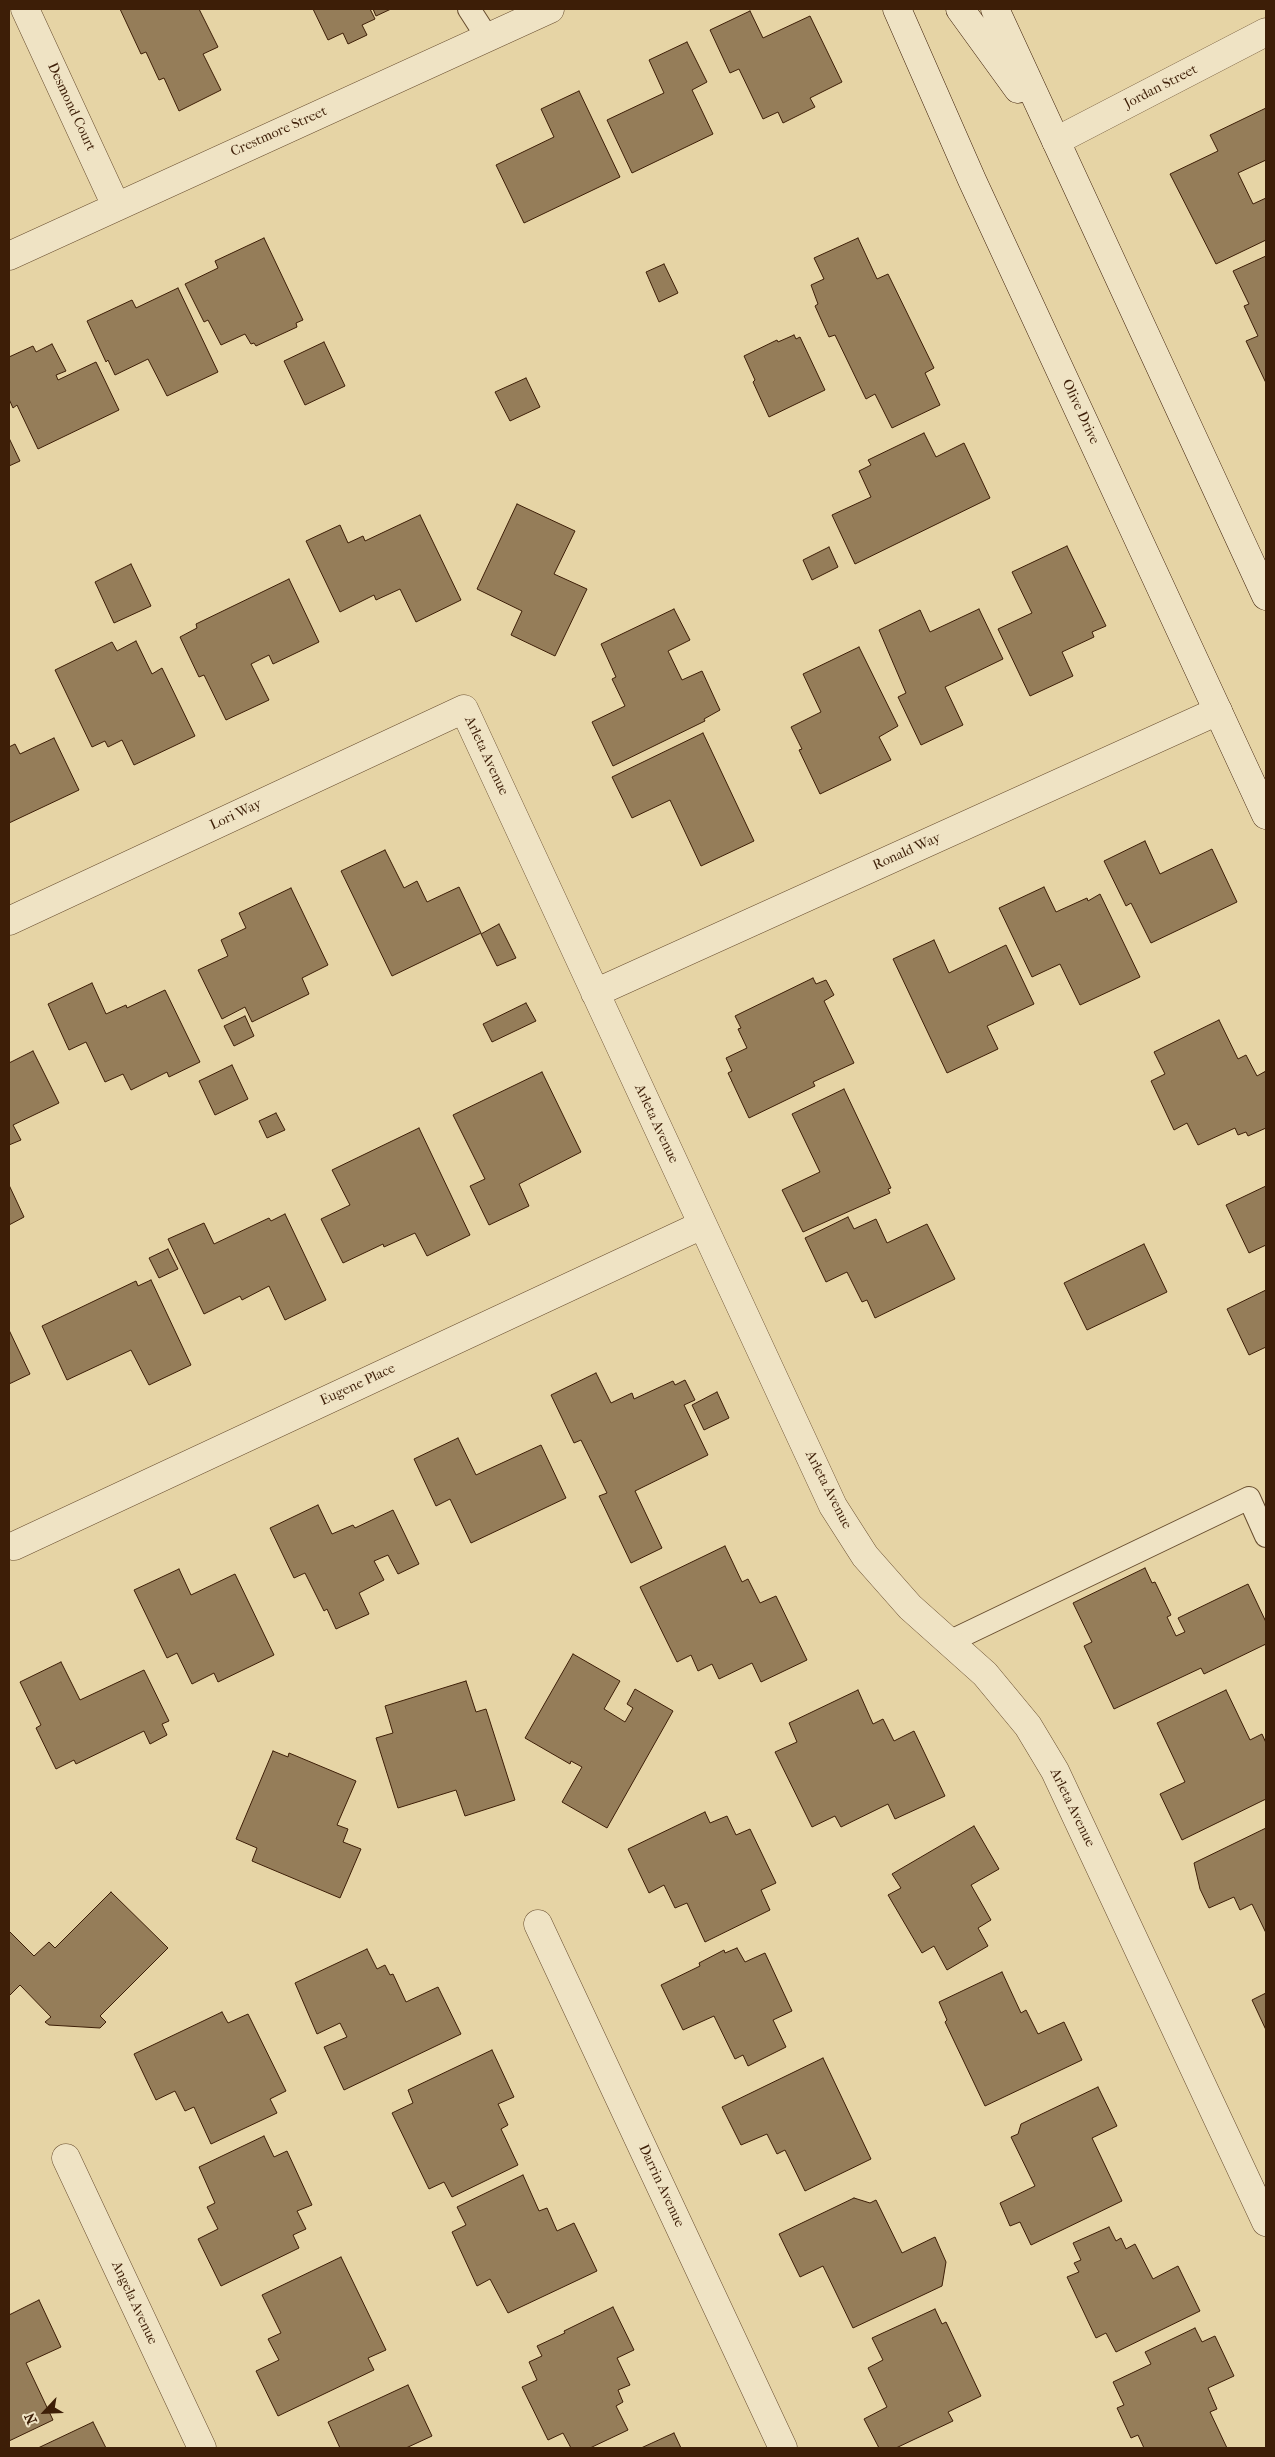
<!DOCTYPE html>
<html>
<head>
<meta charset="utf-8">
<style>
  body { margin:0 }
  #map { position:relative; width:1275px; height:2457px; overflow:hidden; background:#e6d4a5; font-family:"IM FELL French Canon",serif }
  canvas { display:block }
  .frame { position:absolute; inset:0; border:10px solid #3d1e07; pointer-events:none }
  .north { position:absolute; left:20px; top:2387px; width:50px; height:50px; -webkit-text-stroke:4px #efe3c4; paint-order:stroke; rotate:245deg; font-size:14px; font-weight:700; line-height:20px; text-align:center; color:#3d1e07 }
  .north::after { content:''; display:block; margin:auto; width:18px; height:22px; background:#3d1e07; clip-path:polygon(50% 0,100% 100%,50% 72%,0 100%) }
</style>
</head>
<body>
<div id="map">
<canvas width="1275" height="2457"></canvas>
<div class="frame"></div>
<div class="north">N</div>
</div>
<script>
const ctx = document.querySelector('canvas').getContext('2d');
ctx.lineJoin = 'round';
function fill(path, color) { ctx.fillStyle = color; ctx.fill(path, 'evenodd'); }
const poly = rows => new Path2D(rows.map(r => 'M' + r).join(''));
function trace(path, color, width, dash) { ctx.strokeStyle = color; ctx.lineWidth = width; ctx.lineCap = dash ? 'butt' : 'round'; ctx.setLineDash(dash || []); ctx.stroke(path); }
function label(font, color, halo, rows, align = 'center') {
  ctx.font = font + ' "IM FELL French Canon",serif'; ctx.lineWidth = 4; ctx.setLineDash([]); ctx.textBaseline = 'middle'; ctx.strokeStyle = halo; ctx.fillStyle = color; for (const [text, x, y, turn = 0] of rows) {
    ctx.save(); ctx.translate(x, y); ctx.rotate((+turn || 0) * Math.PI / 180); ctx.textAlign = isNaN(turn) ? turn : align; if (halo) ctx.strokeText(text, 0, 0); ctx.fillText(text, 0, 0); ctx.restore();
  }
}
const building = poly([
  [120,9,199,9,218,47,203,54,221,90,179,111,164,78,159,80,146,52,141,54,120,9],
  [313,9,370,9,375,19,362,25,367,35,348,44,343,33,328,40,313,9],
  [373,9,391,9,376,16,373,9],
  [750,11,763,38,810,16,842,82,810,98,815,107,783,123,778,112,763,119,739,69,730,73,710,30,750,11],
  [687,42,707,82,692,90,713,134,632,173,607,120,664,93,649,60,687,42],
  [579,91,620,177,524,223,496,165,554,137,541,109,579,91],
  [1266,108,1266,160,1238,173,1253,204,1266,198,1266,240,1216,264,1170,174,1218,151,1210,135,1266,108],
  [264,238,303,320,296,323,297,327,256,346,254,343,251,344,245,334,221,345,208,320,204,322,185,284,218,268,215,261,264,238],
  [858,238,877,279,888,274,934,368,925,373,940,405,892,428,875,394,866,399,835,335,829,337,815,306,818,304,811,285,824,279,814,258,858,238],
  [1266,256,1266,383,1246,341,1258,336,1244,306,1249,304,1233,271,1266,256],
  [664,264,678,293,659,302,646,272,664,264],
  [178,288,218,372,167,396,148,359,115,375,108,360,106,362,87,321,132,300,136,308,178,288],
  [794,335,796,339,800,337,825,390,769,417,753,382,755,380,744,356,777,340,778,342,794,335],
  [324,342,345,386,305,405,284,361,324,342],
  [52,344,66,371,56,375,58,380,96,362,119,410,38,449,17,405,13,408,9,399,9,357,33,346,36,352,52,344],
  [526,378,540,407,510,421,495,392,526,378],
  [924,433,936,457,964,443,990,498,855,564,832,515,871,497,859,471,871,465,868,460,924,433],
  [9,438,20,461,9,466,9,438],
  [517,504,575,531,554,574,587,589,555,656,511,635,522,611,477,589,517,504],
  [420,515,461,600,416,622,400,589,376,600,374,595,340,612,306,541,340,525,348,543,363,536,365,541,420,515],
  [1067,546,1106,626,1092,632,1094,637,1062,652,1073,676,1030,696,998,629,1032,613,1012,572,1067,546],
  [829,547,838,567,812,580,803,560,829,547],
  [131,564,151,606,114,623,95,582,131,564],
  [289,579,319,642,273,664,269,655,251,664,269,700,226,720,204,675,199,677,180,637,197,628,196,624,289,579],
  [674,609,690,640,668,651,682,680,702,671,720,710,704,719,705,721,613,766,592,722,625,706,612,679,616,677,601,644,674,609],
  [979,609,1003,659,945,687,963,725,921,745,898,697,906,693,879,630,920,610,930,632,979,609],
  [136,641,152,674,162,668,195,736,134,765,122,740,108,747,105,741,92,747,55,670,112,642,117,651,136,641],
  [859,647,898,726,879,737,891,760,820,794,799,750,802,749,791,727,821,712,803,674,859,647],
  [703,733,754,841,701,866,670,800,632,818,612,777,703,733],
  [54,738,79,790,9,823,9,747,15,744,20,754,54,738],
  [1145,841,1160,874,1212,849,1237,902,1151,943,1131,903,1126,906,1104,861,1145,841],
  [385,850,404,888,417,881,427,902,459,887,481,933,392,976,341,871,385,850],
  [1044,887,1056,912,1087,898,1088,901,1100,894,1140,977,1080,1005,1060,964,1032,977,999,908,1044,887],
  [291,888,328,965,302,978,309,994,252,1022,245,1007,222,1019,198,970,228,956,221,940,246,928,239,913,291,888],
  [499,924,516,958,497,966,481,934,499,924],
  [934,940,949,973,1006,945,1034,1004,987,1026,998,1049,947,1073,893,959,934,940],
  [813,978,816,984,826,980,834,995,824,1001,854,1063,813,1082,815,1086,749,1118,728,1073,732,1071,726,1058,747,1048,738,1029,741,1028,735,1016,813,978],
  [92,983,106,1014,126,1005,127,1008,165,990,200,1062,169,1077,167,1072,131,1090,123,1074,105,1082,86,1042,69,1050,48,1004,92,983],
  [526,1003,536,1021,492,1042,483,1024,526,1003],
  [245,1016,254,1036,234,1046,224,1026,245,1016],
  [1219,1020,1238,1059,1246,1055,1257,1076,1266,1071,1266,1128,1248,1136,1246,1132,1238,1135,1235,1128,1198,1145,1187,1123,1174,1130,1151,1081,1165,1074,1154,1052,1219,1020],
  [33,1051,59,1103,13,1125,21,1140,9,1145,9,1063,33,1051],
  [232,1065,248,1099,215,1115,199,1081,232,1065],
  [542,1072,581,1152,519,1184,529,1206,489,1225,470,1186,485,1179,453,1115,542,1072],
  [844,1089,891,1188,888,1189,890,1193,803,1232,782,1190,820,1172,792,1114,844,1089],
  [276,1113,285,1130,267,1138,259,1121,276,1113],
  [419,1128,470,1235,427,1256,415,1233,384,1247,383,1244,343,1263,321,1219,350,1205,332,1170,419,1128],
  [9,1185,24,1217,9,1225,9,1185],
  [1266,1186,1266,1245,1249,1253,1226,1205,1266,1186],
  [285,1214,326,1300,285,1320,269,1286,242,1300,240,1296,204,1314,168,1239,204,1223,214,1244,269,1218,271,1221,285,1214],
  [848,1217,854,1229,876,1219,887,1243,927,1224,955,1279,875,1318,867,1300,862,1302,847,1272,826,1282,805,1238,848,1217],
  [1144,1244,1167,1292,1087,1330,1064,1283,1144,1244],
  [168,1249,178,1269,159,1278,149,1258,168,1249],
  [151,1280,191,1365,149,1385,131,1350,67,1380,42,1326,136,1281,138,1286,151,1280],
  [1266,1290,1266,1347,1249,1355,1227,1309,1266,1290],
  [9,1330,30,1374,9,1384,9,1330],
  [596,1373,611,1403,632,1393,634,1399,673,1381,675,1385,685,1380,695,1400,684,1405,708,1455,635,1491,662,1548,631,1563,599,1496,607,1493,581,1440,574,1443,551,1395,596,1373],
  [717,1392,729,1418,704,1430,692,1405,717,1392],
  [458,1438,476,1475,541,1445,566,1498,471,1543,450,1499,436,1506,414,1459,458,1438],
  [318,1505,332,1534,353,1525,355,1528,393,1510,419,1564,398,1574,388,1555,374,1561,384,1580,359,1593,369,1614,336,1629,327,1609,324,1611,305,1573,294,1578,270,1528,318,1505],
  [725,1546,742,1582,748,1579,760,1603,776,1596,807,1660,761,1682,752,1663,719,1679,712,1664,698,1671,691,1655,677,1662,640,1587,725,1546],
  [1145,1568,1152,1583,1155,1582,1171,1615,1167,1617,1176,1636,1185,1632,1178,1618,1248,1584,1266,1622,1266,1644,1204,1674,1201,1668,1114,1709,1084,1646,1092,1642,1073,1603,1145,1568],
  [179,1569,191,1595,235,1574,274,1655,218,1682,214,1673,192,1684,177,1653,167,1658,134,1590,179,1569],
  [573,1654,620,1681,604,1709,625,1722,633,1708,627,1704,635,1689,673,1711,607,1828,562,1802,582,1767,571,1761,570,1764,525,1738,573,1654],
  [61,1662,80,1700,144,1670,169,1721,162,1724,167,1735,150,1744,144,1731,76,1764,74,1760,56,1769,36,1728,41,1725,20,1682,61,1662],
  [466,1681,476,1712,486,1709,515,1800,465,1816,456,1790,398,1808,376,1738,393,1733,385,1706,466,1681],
  [858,1690,873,1724,883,1719,894,1741,914,1731,945,1796,895,1819,888,1804,841,1827,835,1816,812,1827,775,1752,797,1742,789,1723,858,1690],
  [1226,1690,1250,1740,1262,1734,1266,1743,1266,1799,1182,1840,1160,1794,1185,1782,1157,1723,1226,1690],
  [273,1751,288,1757,289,1753,356,1781,337,1825,348,1829,343,1842,361,1849,340,1898,252,1861,257,1848,236,1839,273,1751],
  [705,1812,710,1823,727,1816,736,1835,750,1829,776,1883,761,1890,770,1910,705,1942,687,1903,675,1908,664,1885,649,1893,628,1849,705,1812],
  [974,1826,999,1869,971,1885,991,1920,978,1928,988,1946,947,1970,934,1946,922,1953,888,1895,901,1888,892,1874,974,1826],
  [1266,1828,1266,1933,1252,1904,1240,1910,1234,1897,1209,1908,1200,1889,1194,1863,1266,1828],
  [111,1892,168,1948,100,2016,106,2022,100,2028,49,2025,45,2022,51,2017,20,1985,9,1996,9,1931,34,1956,49,1942,55,1948,111,1892],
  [737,1948,745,1962,765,1953,792,2011,773,2020,786,2047,748,2066,743,2055,735,2059,714,2016,683,2030,661,1985,700,1966,699,1963,724,1950,725,1953,737,1948],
  [367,1949,377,1969,385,1965,390,1975,393,1974,406,2002,438,1987,461,2034,344,2090,324,2047,347,2037,340,2023,317,2034,295,1983,367,1949],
  [1002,1972,1021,2013,1026,2010,1038,2034,1064,2022,1082,2060,985,2106,945,2022,947,2020,939,2002,1002,1972],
  [1266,1993,1266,2030,1252,2000,1266,1993],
  [222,2012,228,2023,248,2014,286,2091,270,2099,277,2113,211,2144,194,2107,185,2111,175,2091,156,2100,134,2054,222,2012],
  [492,2050,514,2097,498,2104,508,2125,501,2129,518,2165,452,2197,444,2182,429,2189,392,2113,413,2103,408,2090,492,2050],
  [823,2058,871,2159,805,2191,785,2150,777,2154,767,2134,741,2145,722,2107,823,2058],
  [1098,2087,1117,2126,1092,2138,1122,2201,1031,2245,1020,2222,1010,2226,1000,2203,1035,2186,1011,2137,1018,2134,1021,2124,1098,2087],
  [264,2136,274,2157,287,2151,312,2205,297,2211,306,2229,293,2235,299,2248,221,2286,198,2239,218,2229,207,2207,215,2203,199,2167,264,2136],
  [523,2175,539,2211,547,2208,557,2231,574,2223,597,2271,508,2313,490,2279,477,2286,452,2232,466,2225,457,2207,523,2175],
  [854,2198,870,2203,876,2200,902,2253,935,2237,946,2262,942,2286,853,2328,823,2266,800,2277,779,2234,854,2198],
  [1109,2227,1116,2241,1121,2238,1126,2249,1135,2244,1153,2279,1178,2266,1200,2311,1116,2352,1106,2333,1096,2338,1067,2277,1079,2272,1074,2263,1081,2260,1073,2243,1109,2227],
  [341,2257,386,2350,368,2358,374,2370,278,2416,256,2371,279,2360,268,2339,281,2333,262,2295,341,2257],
  [39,2300,61,2347,26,2363,53,2420,9,2441,9,2315,39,2300],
  [613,2307,634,2350,617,2358,630,2385,618,2390,623,2402,616,2406,628,2430,590,2448,571,2448,563,2433,548,2440,522,2387,537,2380,529,2362,542,2356,537,2346,565,2333,564,2331,613,2307],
  [935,2309,942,2324,946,2322,981,2396,948,2412,953,2421,896,2448,879,2448,864,2419,887,2407,868,2368,883,2360,872,2338,935,2309],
  [1195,2328,1202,2342,1215,2336,1234,2376,1208,2388,1217,2409,1210,2412,1227,2448,1144,2448,1138,2435,1131,2438,1117,2408,1124,2405,1113,2382,1151,2364,1145,2352,1195,2328],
  [408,2385,432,2436,406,2448,340,2448,328,2422,408,2385],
  [93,2422,106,2448,38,2448,93,2422],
  [674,2433,681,2448,641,2448,674,2433]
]);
const lane = poly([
  [469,9,487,37],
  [949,1642,1249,1498,1266,1536]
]);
const street = poly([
  [25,9,116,206],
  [1056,141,1266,32],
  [9,256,550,9],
  [9,921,464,709,833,1506,865,1556,910,1607,985,1674,1028,1726,1055,1771,1266,2222],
  [595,993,1218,711],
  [14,1546,702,1225],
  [538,1924,783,2448],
  [66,2158,202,2448]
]);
const secondary = poly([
  [897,9,972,180,1266,815],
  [960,9,1018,89],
  [995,9,1266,596]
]);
const streetNames = [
  ["Jordan Street",1161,87,-27],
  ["Desmond Court",71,107,65],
  ["Crestmore Street",279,132,-24],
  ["Olive Drive",1080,412,65],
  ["Arleta Avenue",486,756,65],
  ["Lori Way",236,815,-25],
  ["Ronald Way",907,852,-24],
  ["Arleta Avenue",656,1124,65],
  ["Eugene Place",358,1385,-25],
  ["Arleta Avenue",828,1490,63],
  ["Arleta Avenue",1072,1808,64],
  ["Darrin Avenue",661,2186,65],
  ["Angela Avenue",134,2303,65]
];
fill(building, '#957d59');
trace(building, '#3d1e07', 1);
trace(lane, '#674c2e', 24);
trace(street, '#674c2e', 29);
trace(secondary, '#3d1e07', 29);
trace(lane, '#efe3c4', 22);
trace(street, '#efe3c4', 28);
trace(secondary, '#efe3c4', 28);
label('14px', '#3d1e07', '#efe3c4', streetNames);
</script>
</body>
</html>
